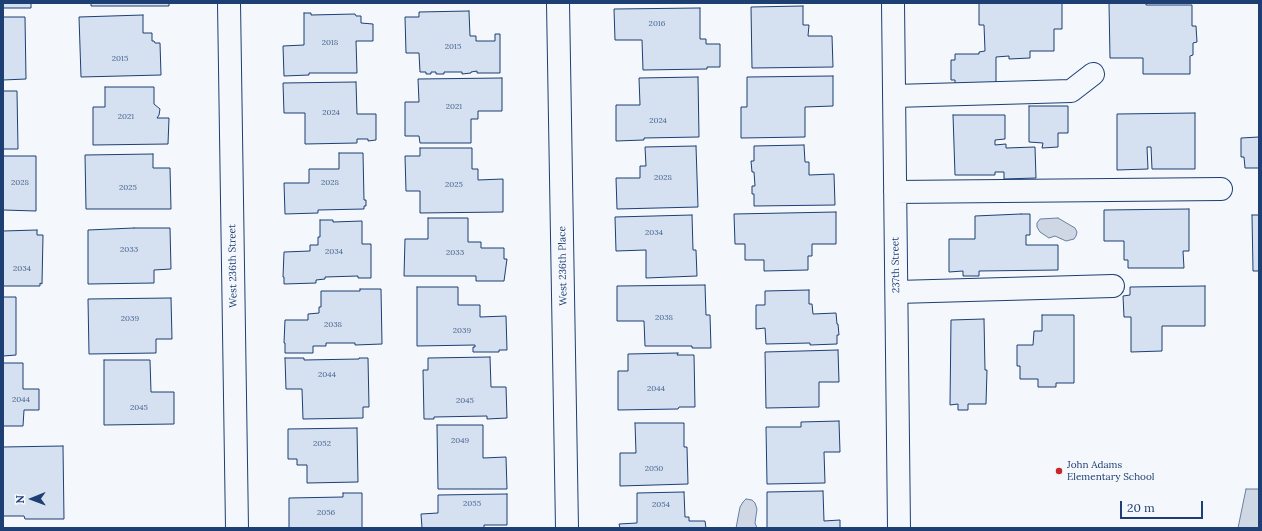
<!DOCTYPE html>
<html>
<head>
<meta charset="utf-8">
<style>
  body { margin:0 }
  #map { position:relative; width:1262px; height:531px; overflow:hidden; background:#f4f7fb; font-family:Lora,serif }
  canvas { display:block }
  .frame { position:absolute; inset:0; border:4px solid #1d3f73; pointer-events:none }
  .north { position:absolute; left:12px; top:479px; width:40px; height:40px; -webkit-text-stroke:3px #f4f7fb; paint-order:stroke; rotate:269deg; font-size:11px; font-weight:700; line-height:16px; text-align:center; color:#1d3f73 }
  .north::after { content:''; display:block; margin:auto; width:14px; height:18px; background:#1d3f73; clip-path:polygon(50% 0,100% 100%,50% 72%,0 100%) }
  .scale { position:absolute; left:1120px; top:501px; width:83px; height:18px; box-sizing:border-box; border:2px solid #1d3f73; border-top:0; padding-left:5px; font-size:12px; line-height:14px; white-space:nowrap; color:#1d3f73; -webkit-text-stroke:3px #f4f7fb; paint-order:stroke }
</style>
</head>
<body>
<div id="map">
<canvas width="1262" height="531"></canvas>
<div class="frame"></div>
<div class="north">N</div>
<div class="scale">20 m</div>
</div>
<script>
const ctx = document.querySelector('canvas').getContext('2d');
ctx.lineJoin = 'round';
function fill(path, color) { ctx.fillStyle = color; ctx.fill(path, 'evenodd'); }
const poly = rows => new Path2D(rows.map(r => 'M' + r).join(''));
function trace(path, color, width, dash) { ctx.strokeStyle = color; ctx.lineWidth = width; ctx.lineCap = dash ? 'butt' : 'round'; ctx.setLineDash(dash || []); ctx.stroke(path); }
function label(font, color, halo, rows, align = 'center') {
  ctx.font = font + ' Lora,serif'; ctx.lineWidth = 3; ctx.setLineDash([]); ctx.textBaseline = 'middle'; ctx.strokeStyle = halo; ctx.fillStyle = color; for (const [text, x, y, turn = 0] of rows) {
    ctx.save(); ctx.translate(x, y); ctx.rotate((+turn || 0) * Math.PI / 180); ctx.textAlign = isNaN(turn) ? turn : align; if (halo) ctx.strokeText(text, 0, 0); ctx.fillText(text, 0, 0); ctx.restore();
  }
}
const water = poly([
  [1058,218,1075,228,1077,232,1076,236,1074,239,1066,241,1055,236,1049,238,1040,232,1037,227,1037,223,1040,219,1058,218],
  [1246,489,1259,489,1259,528,1238,528,1246,489],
  [746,499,752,500,755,503,757,509,755,523,757,528,736,528,740,507,743,502,746,499]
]);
const building = poly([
  [3,3,31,3,31,8,3,8,3,3],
  [91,3,169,3,169,6,91,6,91,3],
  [979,3,1062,3,1062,29,1054,29,1054,51,1030,51,1030,58,1009,59,1009,56,996,57,996,84,955,84,955,80,951,80,951,60,955,60,955,54,979,54,979,52,985,51,984,25,979,25,979,3],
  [1109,3,1146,3,1146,5,1192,5,1192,26,1196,26,1197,42,1193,43,1193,55,1190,56,1190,74,1143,74,1143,58,1110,58,1109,3],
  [803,6,803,25,809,25,808,36,832,36,833,67,752,68,751,7,803,6],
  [700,8,700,39,706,39,706,44,720,44,720,67,707,67,707,69,643,70,642,40,615,40,614,9,700,8],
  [469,11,470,36,476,36,476,41,495,41,495,34,500,34,500,73,477,73,477,71,471,72,471,73,462,74,462,72,444,72,444,74,436,74,436,72,431,72,431,74,426,74,426,72,420,72,419,53,406,53,405,17,419,17,419,12,469,11],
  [304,13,311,13,311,15,355,14,356,16,361,16,361,23,373,24,373,41,356,41,357,73,309,73,309,75,284,76,283,46,304,45,304,13],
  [143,15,143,33,152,33,152,41,154,41,155,43,160,43,161,75,81,77,79,17,143,15],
  [3,17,25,17,26,79,3,80,3,17],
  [833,76,833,106,805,107,805,137,741,138,741,107,747,107,747,77,833,76],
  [698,77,699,137,644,138,644,140,616,141,616,105,640,105,639,78,698,77],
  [502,78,502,111,478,111,478,119,471,119,471,143,420,143,419,136,405,136,405,102,419,102,418,79,502,78],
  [356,82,357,114,376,114,376,140,368,141,368,139,357,139,357,143,305,144,305,113,284,113,283,83,356,82],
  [105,87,154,87,154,104,160,109,159,115,157,118,169,118,168,144,93,145,93,107,105,107,105,87],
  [3,91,17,91,18,149,3,149,3,91],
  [1029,106,1068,106,1068,133,1058,133,1058,147,1042,148,1043,143,1029,142,1029,106],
  [1195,113,1195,169,1152,169,1151,147,1147,147,1148,169,1117,170,1117,114,1195,113],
  [953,115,1005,115,1005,139,995,140,995,145,1006,144,1006,148,1035,147,1036,178,1004,179,1004,172,995,172,995,175,955,175,953,115],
  [1259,137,1259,168,1245,168,1244,157,1241,157,1241,138,1259,137],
  [804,145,805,162,809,162,809,175,834,174,835,205,754,206,754,194,752,194,752,186,755,186,754,172,752,172,751,161,754,161,754,146,804,145],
  [696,146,698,207,617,209,616,178,640,178,640,166,646,166,645,147,696,146],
  [420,148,472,148,472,169,478,169,478,180,503,179,503,212,420,213,420,191,406,191,405,156,420,156,420,148],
  [339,153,363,153,364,200,366,200,366,206,364,206,364,209,318,210,318,213,285,214,284,183,309,183,309,169,339,169,339,153],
  [153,154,153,168,170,168,171,209,86,209,85,155,153,154],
  [3,156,36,156,36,211,3,210,3,156],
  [1189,209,1189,251,1183,251,1184,268,1128,268,1128,260,1124,260,1124,241,1104,241,1104,210,1189,209],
  [836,212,836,244,812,244,812,256,808,256,808,270,764,271,764,260,745,260,745,244,735,244,734,214,836,212],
  [1021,214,1030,214,1030,235,1026,235,1026,245,1058,245,1058,270,979,271,979,276,963,276,963,271,949,272,949,239,975,239,975,216,1021,214],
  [692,215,693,250,696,250,697,276,646,278,646,250,616,251,615,217,692,215],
  [1252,215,1259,215,1259,271,1253,271,1252,215],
  [428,218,468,218,468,242,481,242,481,248,504,248,504,259,507,259,504,281,476,281,476,276,404,276,405,239,428,239,428,218],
  [320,220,333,220,333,222,362,221,362,244,371,244,371,278,358,278,358,276,325,277,325,279,316,280,316,283,284,284,284,277,283,277,284,252,310,251,310,245,318,245,318,237,320,237,320,220],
  [134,228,170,228,171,269,154,270,154,283,88,284,88,230,134,228],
  [37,230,37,235,43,235,42,284,40,283,40,286,3,286,3,231,37,230],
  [705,285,706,315,710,315,711,348,692,348,692,346,645,346,644,321,617,321,617,286,705,285],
  [1205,286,1205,326,1162,326,1162,351,1131,352,1131,317,1124,317,1123,296,1130,295,1130,287,1205,286],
  [417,287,458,287,458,305,480,305,480,317,506,316,507,350,499,350,499,352,473,352,473,347,475,347,475,345,417,346,417,287],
  [360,289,381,289,382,344,355,345,355,343,326,343,326,346,313,346,313,353,285,353,285,343,284,343,285,320,308,320,308,314,319,313,319,307,321,307,321,291,360,291,360,289],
  [809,290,809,304,812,304,813,314,836,313,837,324,838,324,839,335,837,335,837,344,810,345,810,343,766,344,765,328,756,329,756,305,765,305,765,291,809,290],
  [3,297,16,297,16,355,3,356,3,297],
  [171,298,172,339,156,339,156,353,89,354,88,299,171,298],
  [1042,315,1074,315,1074,383,1056,383,1056,387,1038,387,1038,379,1020,379,1020,366,1017,366,1017,345,1033,345,1034,331,1042,331,1042,315],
  [984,319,985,370,987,370,986,404,968,404,968,410,958,410,958,404,950,405,951,320,984,319],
  [838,350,839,382,819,382,819,407,766,408,765,352,838,350],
  [678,353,677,355,694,355,695,407,679,407,678,409,618,410,618,371,628,371,628,354,678,353],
  [490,357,491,387,506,387,507,418,487,419,487,416,434,417,434,419,424,419,423,370,428,370,428,358,490,357],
  [285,358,304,358,304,360,359,359,359,358,368,358,369,407,363,407,363,418,303,419,302,389,286,389,285,358],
  [104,360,150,360,151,392,174,392,174,424,104,425,104,360],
  [3,363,23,363,23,389,39,389,39,410,24,410,23,426,3,426,3,363],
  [839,421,840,452,824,452,825,483,767,484,766,427,801,427,801,422,839,421],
  [635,423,684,423,684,447,687,447,688,484,620,486,620,453,636,453,635,423],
  [437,425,483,425,483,458,506,457,507,489,438,489,437,425],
  [357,428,358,482,307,483,307,465,297,465,297,459,288,459,288,429,357,428],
  [63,446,64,519,25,519,24,516,3,516,3,447,63,446],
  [823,491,824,521,840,520,840,528,767,528,767,492,823,491],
  [684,492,685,517,689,517,689,521,705,521,706,528,620,528,619,524,637,523,637,493,684,492],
  [343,493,362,493,362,528,289,528,289,498,343,497,343,493],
  [507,494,507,525,484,525,484,528,422,528,421,514,438,513,438,495,507,494]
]);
const minor = poly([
  [229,3,237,528],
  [558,3,567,528],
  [893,3,899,528],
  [894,96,1071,91,1093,74],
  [895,192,1221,189],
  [897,292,1113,286]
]);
const markers = [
  [1059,471,4,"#c62828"]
];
const numberNames = [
  ["2016",657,24],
  ["2018",330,43],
  ["2015",453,47],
  ["2015",120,59],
  ["2021",454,107],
  ["2024",331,113],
  ["2021",126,117],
  ["2024",658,121],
  ["2028",663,178],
  ["2028",20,183],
  ["2028",330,183],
  ["2025",454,185],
  ["2025",128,188],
  ["2034",654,233],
  ["2033",129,250],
  ["2034",334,252],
  ["2033",455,253],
  ["2034",22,269],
  ["2038",664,318],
  ["2039",130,319],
  ["2038",333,325],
  ["2039",462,331],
  ["2044",327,375],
  ["2044",656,389],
  ["2044",21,400],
  ["2045",465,401],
  ["2045",139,408],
  ["2049",460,441],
  ["2052",322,444],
  ["2050",654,469],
  ["2055",472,504],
  ["2054",661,505],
  ["2056",326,513]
];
const streetNames = [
  ["237th Street",896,265,-91],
  ["West 236th Street",233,266,-91],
  ["West 236th Place",563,266,-91]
];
const poiNames = [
  ["John Adams",1067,465],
  ["Elementary School",1067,477]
];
fill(water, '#cfd7e4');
trace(water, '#687fa3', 1);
fill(building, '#d5e0f0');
trace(building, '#1d3f73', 1);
trace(minor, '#1d3f73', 24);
trace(minor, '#f4f7fb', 22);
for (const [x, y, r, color] of markers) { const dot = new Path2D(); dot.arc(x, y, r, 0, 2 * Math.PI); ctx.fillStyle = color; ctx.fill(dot); trace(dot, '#f4f7fb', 1.5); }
label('8px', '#4b6792', null, numberNames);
label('10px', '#1d3f73', '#f4f7fb', streetNames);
label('10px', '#1d3f73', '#f4f7fb', poiNames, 'left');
</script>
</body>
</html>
